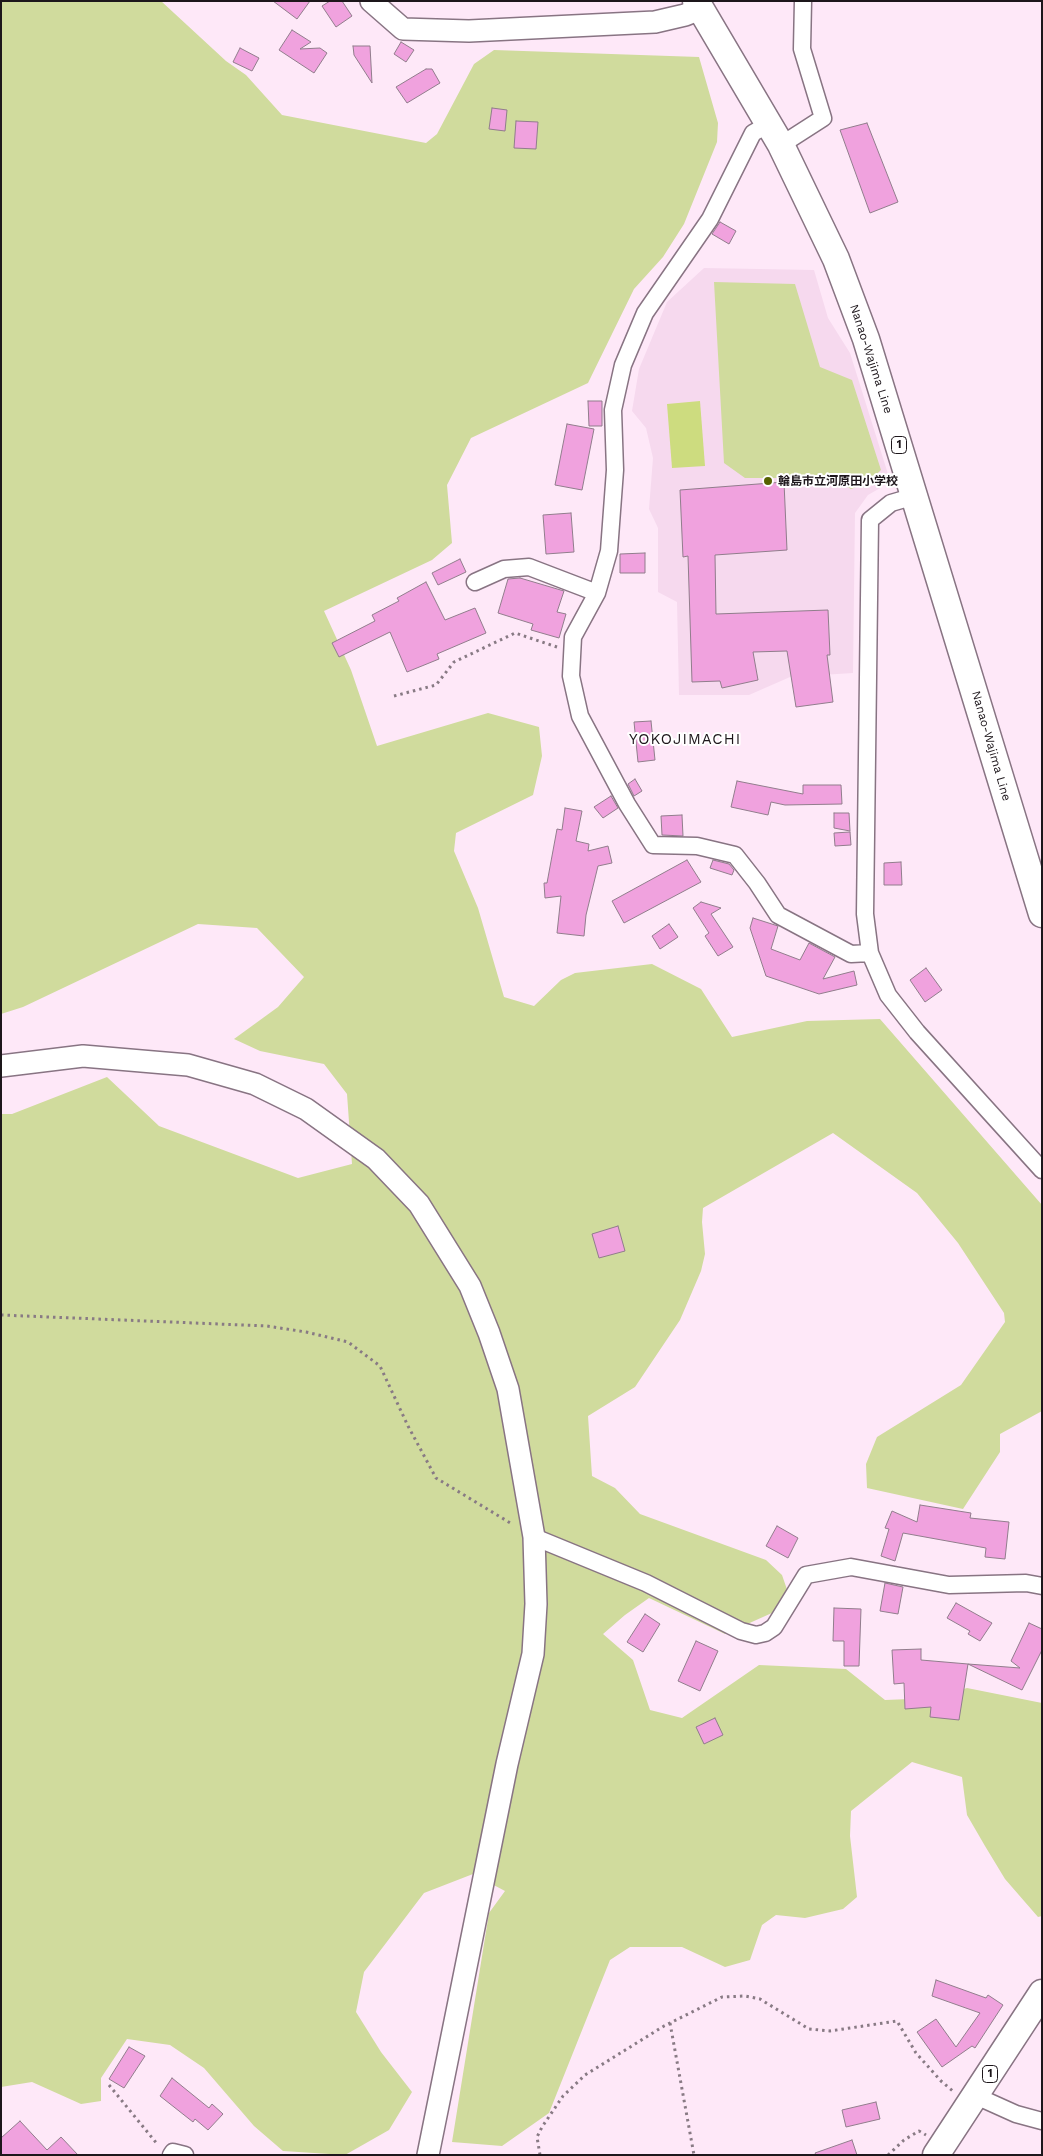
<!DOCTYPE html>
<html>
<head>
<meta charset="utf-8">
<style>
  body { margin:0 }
  #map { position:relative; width:1043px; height:2156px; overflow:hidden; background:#fee8f8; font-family:"Work Sans",sans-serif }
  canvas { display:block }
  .frame { position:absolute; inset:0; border:2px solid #1d161b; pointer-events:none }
</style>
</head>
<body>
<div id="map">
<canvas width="1043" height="2156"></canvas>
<div class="frame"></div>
</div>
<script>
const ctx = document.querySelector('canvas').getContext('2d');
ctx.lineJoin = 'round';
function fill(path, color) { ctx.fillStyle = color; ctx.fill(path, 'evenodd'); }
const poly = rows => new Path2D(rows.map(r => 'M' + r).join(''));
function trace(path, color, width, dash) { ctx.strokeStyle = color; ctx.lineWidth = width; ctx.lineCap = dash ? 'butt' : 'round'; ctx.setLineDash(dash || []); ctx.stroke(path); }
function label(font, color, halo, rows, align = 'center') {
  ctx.font = font + ' "Work Sans","Noto Sans JP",sans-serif'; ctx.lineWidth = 4; ctx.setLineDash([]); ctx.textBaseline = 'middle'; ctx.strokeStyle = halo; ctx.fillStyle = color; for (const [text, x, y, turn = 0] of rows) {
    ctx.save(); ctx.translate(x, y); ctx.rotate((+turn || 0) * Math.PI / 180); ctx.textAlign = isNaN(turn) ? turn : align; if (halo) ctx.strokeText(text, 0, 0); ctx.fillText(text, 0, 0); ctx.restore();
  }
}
const built = poly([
  [704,268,814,270,828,318,850,353,888,474,882,487,868,495,855,513,853,673,790,677,749,695,679,695,677,602,658,592,658,528,649,509,653,458,646,428,632,411,639,369,667,302]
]);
const green = poly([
  [1,1,161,1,226,61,246,75,282,115,426,143,437,134,474,64,494,50,699,57,718,123,717,142,684,224,663,257,634,289,588,383,471,438,447,485,452,543,432,560,324,611,351,670,377,746,488,713,539,727,542,756,533,795,456,833,454,851,478,908,504,997,534,1006,561,980,575,973,652,964,701,989,732,1037,807,1021,880,1019,1042,1205,1042,1411,1000,1434,1000,1452,963,1509,867,1488,866,1464,877,1437,961,1385,1005,1322,1004,1313,958,1243,917,1193,833,1133,703,1208,702,1222,705,1254,701,1271,680,1320,635,1387,588,1416,592,1476,615,1488,640,1514,766,1560,782,1575,792,1604,725,1634,649,1598,625,1615,603,1634,633,1660,650,1710,682,1718,759,1665,846,1669,885,1700,935,1698,967,1688,1042,1703,1042,1916,1038,1917,1005,1879,985,1846,967,1815,962,1777,912,1762,851,1811,850,1836,857,1897,843,1909,805,1918,776,1915,762,1925,750,1960,725,1967,682,1947,630,1947,610,1960,549,2113,502,2146,452,2142,489,1913,505,1891,473,1874,424,1893,364,1972,356,2012,381,2052,412,2092,389,2130,345,2155,283,2151,254,2126,204,2068,170,2045,127,2039,101,2078,101,2101,81,2104,32,2082,1,2087,1,1114,12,1114,107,1077,159,1126,298,1178,352,1164,347,1094,324,1064,260,1051,234,1039,278,1007,304,977,257,928,198,924,23,1007,1,1014],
  [714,282,795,284,820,367,852,380,881,470,867,483,851,489,830,478,745,478,724,463]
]);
const water = poly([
  [700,401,705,466,672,468,667,404]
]);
const building = poly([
  [273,1,310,1,297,19,273,1],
  [330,1,342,1,352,16,336,27,322,6,330,1],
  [292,30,311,42,300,49,320,48,327,53,314,73,279,50,292,30],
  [401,42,414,50,406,62,394,54,401,42],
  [353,46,370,46,372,83,354,55,353,46],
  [240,48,259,58,252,71,233,62,240,48],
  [426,69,432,69,440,83,407,103,396,87,426,69],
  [492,108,507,110,505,131,489,129,492,108],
  [516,121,538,122,536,149,514,148,516,121],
  [867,123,898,202,870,213,840,130,867,123],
  [720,222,736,231,729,244,712,234,720,222],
  [588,401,602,401,602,426,589,426,588,401],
  [567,424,594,429,582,490,555,485,567,424],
  [784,482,787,550,715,555,716,614,828,610,830,655,827,655,833,702,796,707,787,651,753,652,758,680,722,688,720,681,692,682,688,556,683,557,680,490,784,482],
  [571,513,574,552,546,554,543,515,571,513],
  [645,553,645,573,620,573,620,554,645,553],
  [460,559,466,572,438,585,432,573,460,559],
  [520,578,564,591,557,612,566,614,559,638,531,630,533,624,498,613,508,579,520,578],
  [426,582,445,620,475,608,486,633,437,654,439,659,407,672,390,632,339,657,332,643,375,621,372,615,399,601,397,598,426,582],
  [651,721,655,760,638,762,634,722,651,721],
  [635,779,642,791,634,796,628,784,635,779],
  [737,781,803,794,803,785,841,785,842,804,785,805,771,802,768,815,731,807,737,781],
  [611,796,618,808,603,818,594,807,611,796],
  [565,808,582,811,576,841,589,844,588,851,608,846,612,863,598,866,586,915,584,936,557,933,561,896,545,898,544,883,547,883,557,829,562,830,565,808],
  [834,813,849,813,850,831,834,828,834,813],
  [682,815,683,836,662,835,661,816,682,815],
  [850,832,851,845,835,846,834,833,850,832],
  [687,860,701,882,624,923,612,901,687,860],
  [713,860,729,864,734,870,732,875,710,868,713,860],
  [901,862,902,885,884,885,884,863,901,862],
  [701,902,721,908,711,914,733,947,718,956,705,936,709,933,693,908,701,902],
  [753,918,778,926,771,949,800,960,809,943,835,957,823,979,854,971,857,985,819,994,766,976,750,928,753,918],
  [669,924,678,937,660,949,652,936,669,924],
  [926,968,942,990,925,1002,910,980,926,968],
  [618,1226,625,1251,599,1258,592,1234,618,1226],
  [920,1505,971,1513,970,1518,1009,1522,1005,1559,985,1557,986,1548,903,1533,895,1561,881,1556,889,1529,885,1528,892,1511,917,1522,920,1505],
  [777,1526,798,1538,788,1558,766,1546,777,1526],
  [885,1583,903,1587,898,1614,880,1611,885,1583],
  [956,1603,992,1623,980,1641,968,1634,970,1631,947,1618,956,1603],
  [834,1608,861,1609,859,1666,844,1666,844,1641,833,1641,834,1608],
  [645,1614,660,1624,643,1652,627,1642,645,1614],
  [1029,1623,1042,1629,1042,1650,1022,1690,968,1664,1020,1668,1011,1661,1029,1623],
  [696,1641,718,1651,700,1691,678,1681,696,1641],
  [921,1649,921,1660,968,1664,959,1720,930,1717,931,1707,905,1709,904,1683,894,1684,892,1650,921,1649],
  [715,1718,723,1735,704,1744,696,1727,715,1718],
  [936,1980,986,1998,988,1995,1003,2005,975,2048,972,2046,942,2067,917,2032,936,2019,956,2047,980,2013,932,1996,936,1980],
  [129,2047,145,2056,124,2088,109,2079,129,2047],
  [172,2078,209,2108,212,2104,223,2114,208,2130,195,2119,193,2122,160,2096,172,2078],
  [876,2102,880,2119,846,2127,842,2110,876,2102],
  [20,2121,47,2150,61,2137,78,2155,1,2155,1,2138,20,2121],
  [852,2140,857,2155,816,2155,815,2153,852,2140]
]);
const path = poly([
  [394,696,436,685,454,662,515,633,557,647],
  [1,1315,267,1326,306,1332,348,1342,380,1366,408,1426,436,1478,512,1524],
  [670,2023,694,2155],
  [109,2085,158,2145],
  [540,2155,537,2137,542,2127,563,2096,585,2075,664,2026,722,1997,745,1996,760,1999,809,2029,830,2031,897,2021,916,2053,941,2081,954,2092],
  [888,2155,904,2140,919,2131,926,2135]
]);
const minor = poly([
  [769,124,753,133,710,219,645,313,623,365,613,410,615,470,609,551,597,593,573,637,571,676,580,716,627,804,653,845,697,846,735,855,757,883,778,915,851,954,870,953],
  [781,145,823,118,802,49,803,1],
  [915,496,891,503,870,520,865,914,870,953,888,995,917,1032,1042,1170],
  [475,582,504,569,529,567,597,593],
  [534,1537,646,1583,741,1631,756,1635,765,1633,774,1627,806,1575,851,1567,949,1585,1026,1583,1042,1586],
  [976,2096,1016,2114,1042,2121],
  [171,2155,173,2152,185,2155]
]);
const tertiary = poly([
  [371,1,403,29,469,31,655,22,685,15,700,9],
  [1,1066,83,1056,188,1065,255,1084,306,1109,376,1159,419,1204,470,1286,489,1333,508,1389,534,1537,536,1604,533,1654,507,1764,428,2155]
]);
const primary = poly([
  [696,1,781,145,836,259,866,339,1042,914],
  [936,2155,1042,1993]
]);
const markers = [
  [768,481,5,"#576200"]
];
const shields = [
  [899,445,15],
  [990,2074,15]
];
const shieldNames = [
  ["1",899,445],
  ["1",990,2074]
];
const streetNames = [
  ["Nanao-Wajima Line",871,359,72],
  ["Nanao-Wajima Line",991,746,74]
];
const poiNames = [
  ["輪島市立河原田小学校",778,481]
];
const quarterNames = [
  ["YOKOJIMACHI",685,740]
];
fill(built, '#f6d9ee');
fill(green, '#d0db9d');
fill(water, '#cddc7f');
fill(building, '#f0a2de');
trace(building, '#917d8c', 1);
trace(minor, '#887483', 19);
trace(tertiary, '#887483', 24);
trace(primary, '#887483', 29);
trace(path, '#887a84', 3, [2.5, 4]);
trace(minor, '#fff', 16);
trace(tertiary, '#fff', 21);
trace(primary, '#fff', 26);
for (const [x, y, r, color] of markers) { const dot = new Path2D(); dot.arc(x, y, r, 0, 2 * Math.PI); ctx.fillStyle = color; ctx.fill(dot); trace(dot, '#fff', 2); }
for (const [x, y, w] of shields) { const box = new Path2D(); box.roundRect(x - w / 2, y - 8.5, w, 17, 4); ctx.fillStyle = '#fff'; ctx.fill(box); trace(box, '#1d161b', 1); }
label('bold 11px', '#1d161b', null, shieldNames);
label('12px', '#1d161b', '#fff', streetNames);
label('bold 12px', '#1d161b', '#fff', poiNames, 'left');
ctx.letterSpacing = '1px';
label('15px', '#1d161b', '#fff', quarterNames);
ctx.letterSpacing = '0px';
</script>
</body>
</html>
